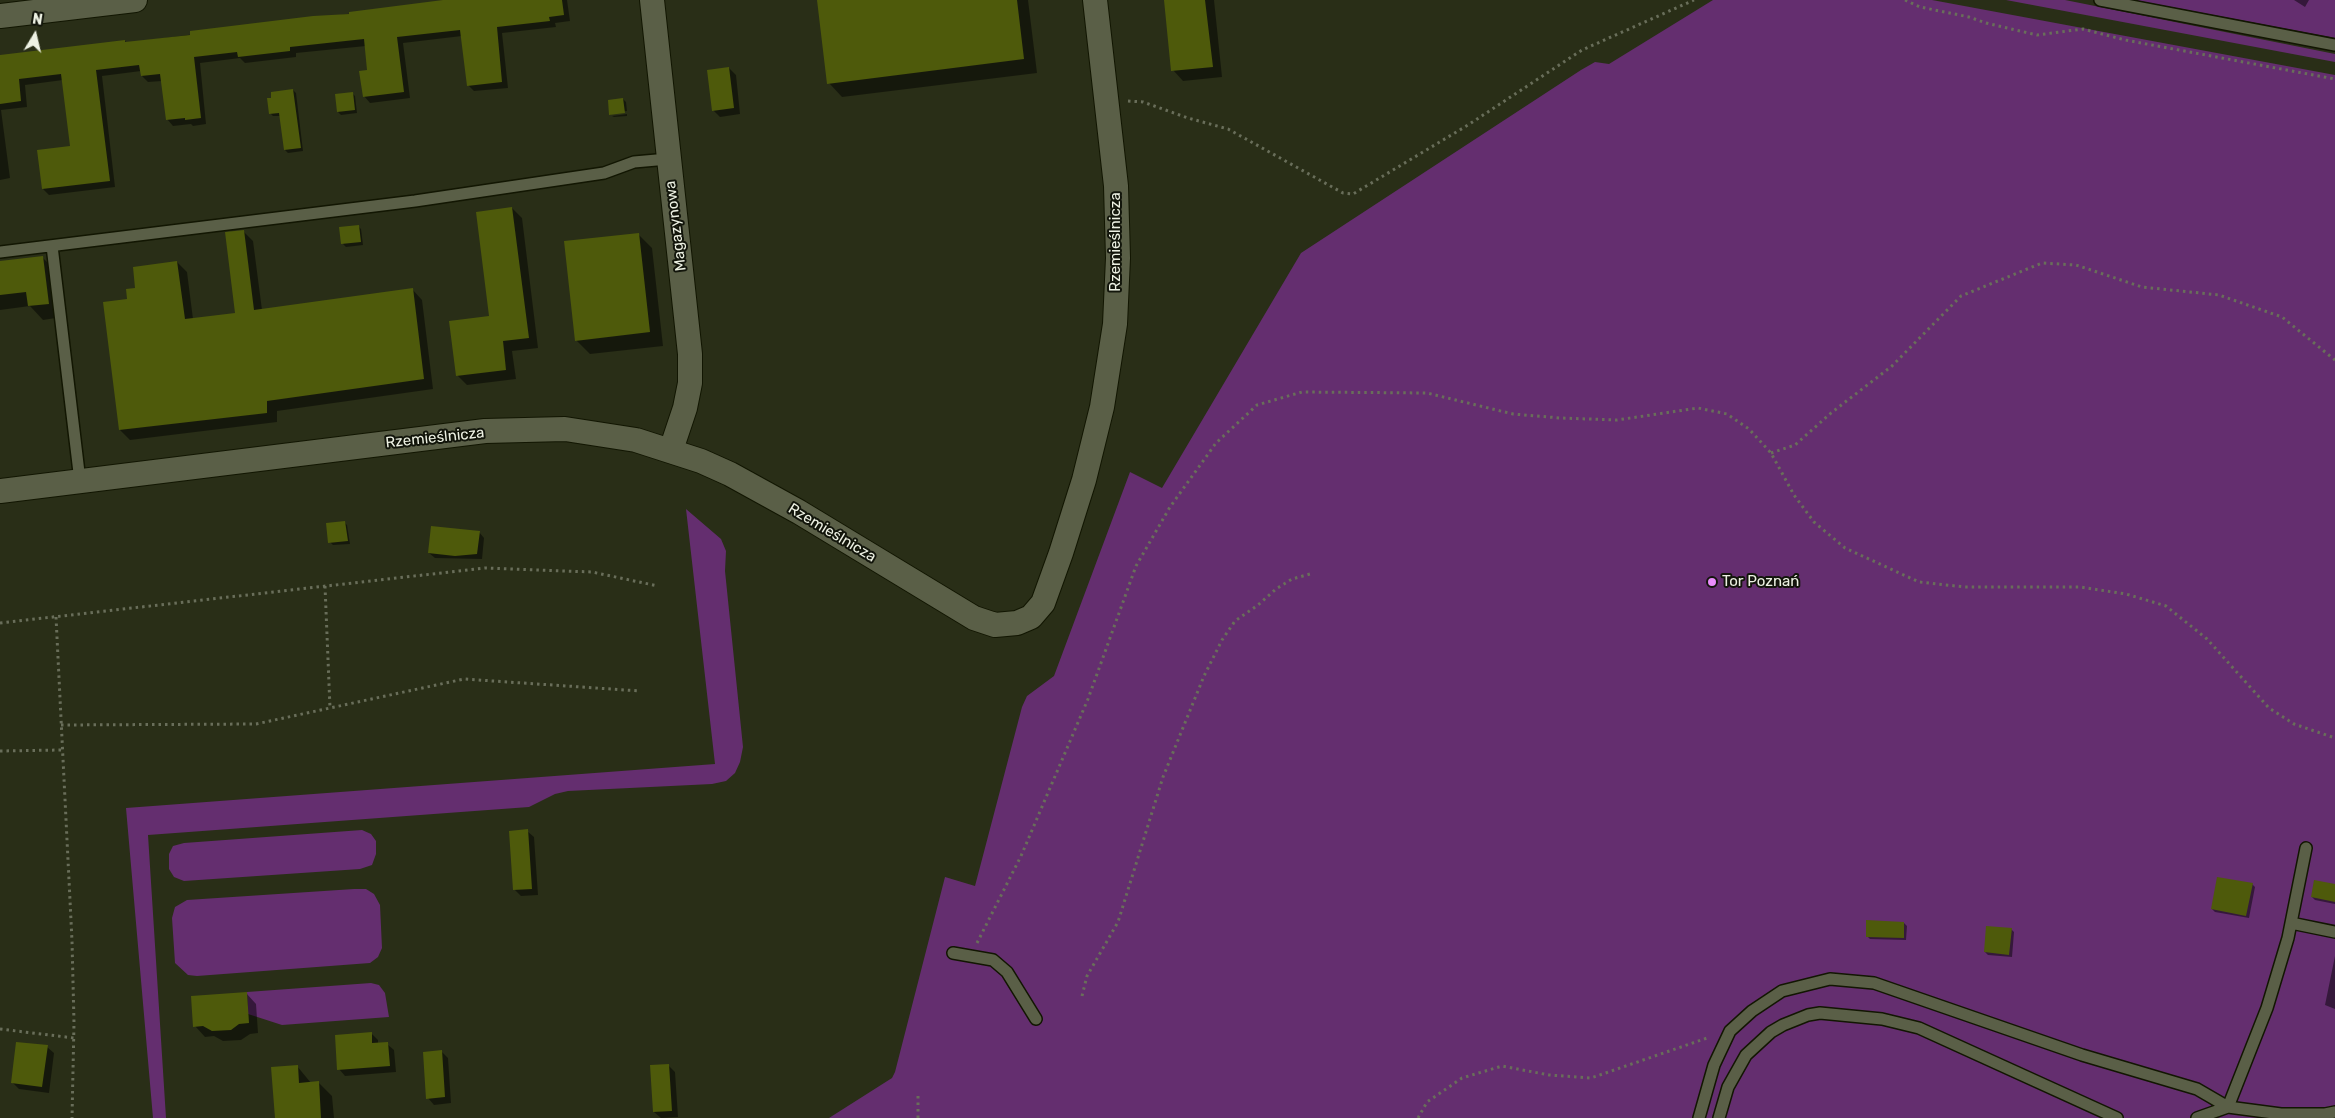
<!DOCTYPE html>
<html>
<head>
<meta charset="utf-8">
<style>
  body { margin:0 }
  #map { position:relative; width:2335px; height:1118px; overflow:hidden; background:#292e17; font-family:Rubik,sans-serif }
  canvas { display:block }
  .north { position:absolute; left:10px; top:10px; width:50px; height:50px; -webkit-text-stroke:4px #12150b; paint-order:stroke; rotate:9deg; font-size:14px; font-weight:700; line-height:20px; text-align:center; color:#edf1e3 }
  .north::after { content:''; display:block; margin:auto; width:18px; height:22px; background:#edf1e3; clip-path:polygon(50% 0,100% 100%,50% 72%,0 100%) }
</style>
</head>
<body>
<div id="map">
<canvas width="2335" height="1118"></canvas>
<div class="north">N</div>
</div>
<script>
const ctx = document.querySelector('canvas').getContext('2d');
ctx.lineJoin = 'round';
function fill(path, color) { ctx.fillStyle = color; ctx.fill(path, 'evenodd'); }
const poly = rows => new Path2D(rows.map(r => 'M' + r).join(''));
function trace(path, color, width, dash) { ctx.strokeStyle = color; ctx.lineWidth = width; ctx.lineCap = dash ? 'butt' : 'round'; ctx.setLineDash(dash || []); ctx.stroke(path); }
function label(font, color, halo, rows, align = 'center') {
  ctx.font = font + ' Rubik,sans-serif'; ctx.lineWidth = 4; ctx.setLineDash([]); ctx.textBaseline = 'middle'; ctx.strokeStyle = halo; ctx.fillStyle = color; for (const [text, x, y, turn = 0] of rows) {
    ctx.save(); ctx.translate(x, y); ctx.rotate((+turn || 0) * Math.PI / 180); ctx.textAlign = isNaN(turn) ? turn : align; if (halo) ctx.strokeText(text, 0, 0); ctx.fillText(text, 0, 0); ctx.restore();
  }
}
const green = poly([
  [1713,0,1932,0,2335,75,2335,1118,829,1118,892,1078,895,1072,945,877,975,886,1022,707,1027,696,1054,676,1130,472,1162,488,1301,253,1581,70,1595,62,1609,64],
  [2006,0,2065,0,2335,54,2335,62],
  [2134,0,2335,0,2335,38],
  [686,509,721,539,726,551,725,571,743,747,740,762,735,773,726,781,712,784,568,791,555,794,529,807,148,835,166,1118,153,1118,126,808,715,764],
  [362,830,371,834,376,841,376,854,372,865,360,869,184,881,174,877,169,869,169,854,173,846,184,843],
  [354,889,366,889,374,894,380,905,382,948,378,957,370,963,197,976,188,975,175,963,172,918,175,907,187,900],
  [371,983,379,985,385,993,389,1017,282,1025,248,1014,247,992]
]);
const shadow = poly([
  [454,0,567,0,570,21,555,23,556,27,502,33,508,88,474,91,468,85,462,36,403,43,410,98,370,103,364,96,368,72,366,46,296,53,296,57,245,63,240,58,200,63,206,124,193,126,191,124,173,126,167,119,162,81,148,82,142,76,141,71,102,76,115,187,49,195,43,189,71,147,63,80,25,85,27,107,1,110,10,178,0,180,0,56,125,41,127,43],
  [818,0,1028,0,1037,73,842,97,829,83],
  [1165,0,1214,0,1222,77,1183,81,1173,70],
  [2294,0,2309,0,2305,7],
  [729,68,736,75,740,114,720,117,713,110],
  [293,90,296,93,303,151,288,153,285,150,281,116,273,116,270,113],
  [352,93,355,96,357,113,341,115,338,112],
  [623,99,626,102,627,111,611,113,611,115,610,114],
  [627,114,627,116,614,117,612,116],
  [512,208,522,218,538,348,512,351,516,379,467,385,457,375,490,317],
  [358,226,361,229,363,245,346,247,343,244],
  [243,231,253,241,262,310,412,289,422,300,433,389,277,411,277,422,130,440,120,430,129,300,137,290,177,262,187,272,193,319,236,314],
  [638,234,652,248,663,346,590,354,576,340],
  [42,257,56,271,62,317,43,320,30,306,0,310,0,263],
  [344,522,347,525,350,544,333,545,330,542],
  [479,532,484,538,482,559,435,558,429,553],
  [527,831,534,837,538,895,521,896,514,889],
  [2252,884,2255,887,2249,918,2215,912,2212,909],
  [2335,885,2335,904,2315,900,2312,897],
  [1904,923,1907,926,1906,940,1870,939,1867,936],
  [2011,929,2014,932,2012,957,1988,955,1985,952],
  [2335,956,2335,1009,2325,1005],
  [246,993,256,1004,258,1033,250,1034,241,1040,223,1041,214,1036,205,1037,195,1026],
  [371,1033,378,1040,378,1044,387,1044,394,1050,396,1072,345,1076,339,1069],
  [47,1047,54,1053,49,1093,19,1089,12,1082],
  [441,1051,448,1058,451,1103,434,1105,428,1098],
  [668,1065,675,1072,678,1117,661,1118,654,1112],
  [297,1066,311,1083,318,1082,332,1096,334,1118,276,1118]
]);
const building = poly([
  [443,0,562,0,564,15,549,17,550,21,497,27,502,82,467,86,460,30,397,37,404,92,363,97,359,71,367,70,364,39,290,47,290,51,238,57,237,52,194,57,201,118,185,120,185,118,166,120,160,74,141,76,139,65,96,70,110,181,42,189,37,150,70,146,61,74,19,79,21,101,0,104,0,55,125,40,125,42,190,35,190,31,313,16,349,14,349,12],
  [817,0,1017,0,1024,59,827,84],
  [1164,0,1205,0,1213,67,1171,71],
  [729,67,734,108,712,111,707,70],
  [293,89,301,148,284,150,279,113,269,114,267,98,271,98,271,92],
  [353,92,355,110,337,112,335,94],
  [623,98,625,113,609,115,608,100],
  [512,207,529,338,503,341,506,370,456,376,449,321,489,316,476,212],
  [359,225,361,242,341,244,339,227],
  [244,230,254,310,413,288,424,379,267,401,267,413,119,430,103,302,127,299,126,289,135,288,133,267,177,261,185,319,235,313,225,232],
  [639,233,650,332,575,341,564,241],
  [43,256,49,304,28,306,26,292,0,295,0,261],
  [345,521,348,541,328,543,326,523],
  [431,526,480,531,477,554,455,556,428,553],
  [528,829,532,889,513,890,509,831],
  [2217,877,2253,883,2246,916,2211,909],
  [2314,880,2335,884,2335,902,2311,897],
  [1866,920,1904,922,1904,938,1866,937],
  [1986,926,2012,928,2009,955,1984,952],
  [247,992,249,1023,239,1024,231,1030,212,1031,203,1026,193,1027,191,996],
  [372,1032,372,1043,388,1042,390,1066,337,1070,335,1035],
  [16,1042,48,1045,42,1087,11,1083],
  [442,1050,445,1097,426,1099,423,1052],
  [669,1064,672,1111,653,1112,650,1065],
  [298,1065,299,1083,319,1081,321,1118,275,1118,271,1067]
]);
const path = poly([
  [1905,0,1920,7,1969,17,1986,23,2037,35,2083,29,2125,40,2335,79],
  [1128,101,1143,102,1188,118,1228,129,1343,193,1353,194,1468,125,1582,50,1694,0],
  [1771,453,1795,445,1831,413,1892,366,1961,296,2042,263,2076,265,2142,287,2219,295,2282,317,2335,360],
  [325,586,330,708],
  [56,617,72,941,74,1023,72,1118],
  [0,623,485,568,592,572,658,586],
  [61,725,256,724,464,679,640,691],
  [0,751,62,750],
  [977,943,1021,856,1088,699,1136,566,1170,507,1216,443,1257,405,1302,392,1427,393,1513,414,1560,418,1617,420,1698,408,1727,414,1749,429,1771,453,1794,495,1814,522,1845,548,1919,582,1965,587,2080,587,2126,594,2166,606,2207,639,2269,708,2294,724,2335,738],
  [1082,996,1087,976,1118,922,1163,777,1204,676,1222,640,1235,621,1258,605,1276,589,1292,579,1310,574],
  [0,1029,74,1038],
  [918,1118,918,1096],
  [1418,1118,1427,1102,1462,1078,1502,1066,1549,1075,1591,1078,1710,1037]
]);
const lane = poly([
  [2100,0,2335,45],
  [52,246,80,481],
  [0,252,415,201,604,173,634,162,668,159],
  [2291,923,2335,932],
  [953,953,993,960,1007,972,1036,1019],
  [1699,1118,1714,1065,1730,1031,1752,1011,1782,991,1830,979,1874,983,2082,1055,2197,1089,2228,1107,2281,1114,2325,1114,2335,1112],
  [1719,1118,1728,1087,1746,1055,1771,1032,1783,1025,1808,1015,1820,1013,1882,1019,1919,1028,2117,1118],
  [2197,1118,2228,1107,2267,1008,2288,938,2306,848]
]);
const street = poly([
  [652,0,690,354,690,383,685,408,671,450],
  [0,16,135,0],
  [0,491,485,431,565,429,636,440,701,461,730,474,799,512,974,618,995,625,1017,623,1031,617,1043,603,1061,553,1084,480,1102,407,1115,324,1118,258,1116,186,1095,0]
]);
const markers = [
  [1712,582,5,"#ea8dfc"]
];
const streetNames = [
  ["Magazynowa",676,226,-97],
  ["Rzemieślnicza",1116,242,-90],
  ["Rzemieślnicza",435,438,-6],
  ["Rzemieślnicza",832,533,31]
];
const poiNames = [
  ["Tor Poznań",1722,582]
];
fill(green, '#642e6f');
fill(shadow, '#0007');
fill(building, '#4e5a0b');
trace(lane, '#121602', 14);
trace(street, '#121602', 26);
trace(path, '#696e5a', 3, [2.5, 4]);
trace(lane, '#5a5f47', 11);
trace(street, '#5a5f47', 24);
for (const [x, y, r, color] of markers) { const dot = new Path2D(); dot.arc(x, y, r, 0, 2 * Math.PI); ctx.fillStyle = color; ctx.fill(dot); trace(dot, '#12150b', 2); }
label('15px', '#edf1e3', '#12150b', streetNames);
label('15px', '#edf1e3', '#12150b', poiNames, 'left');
</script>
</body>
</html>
